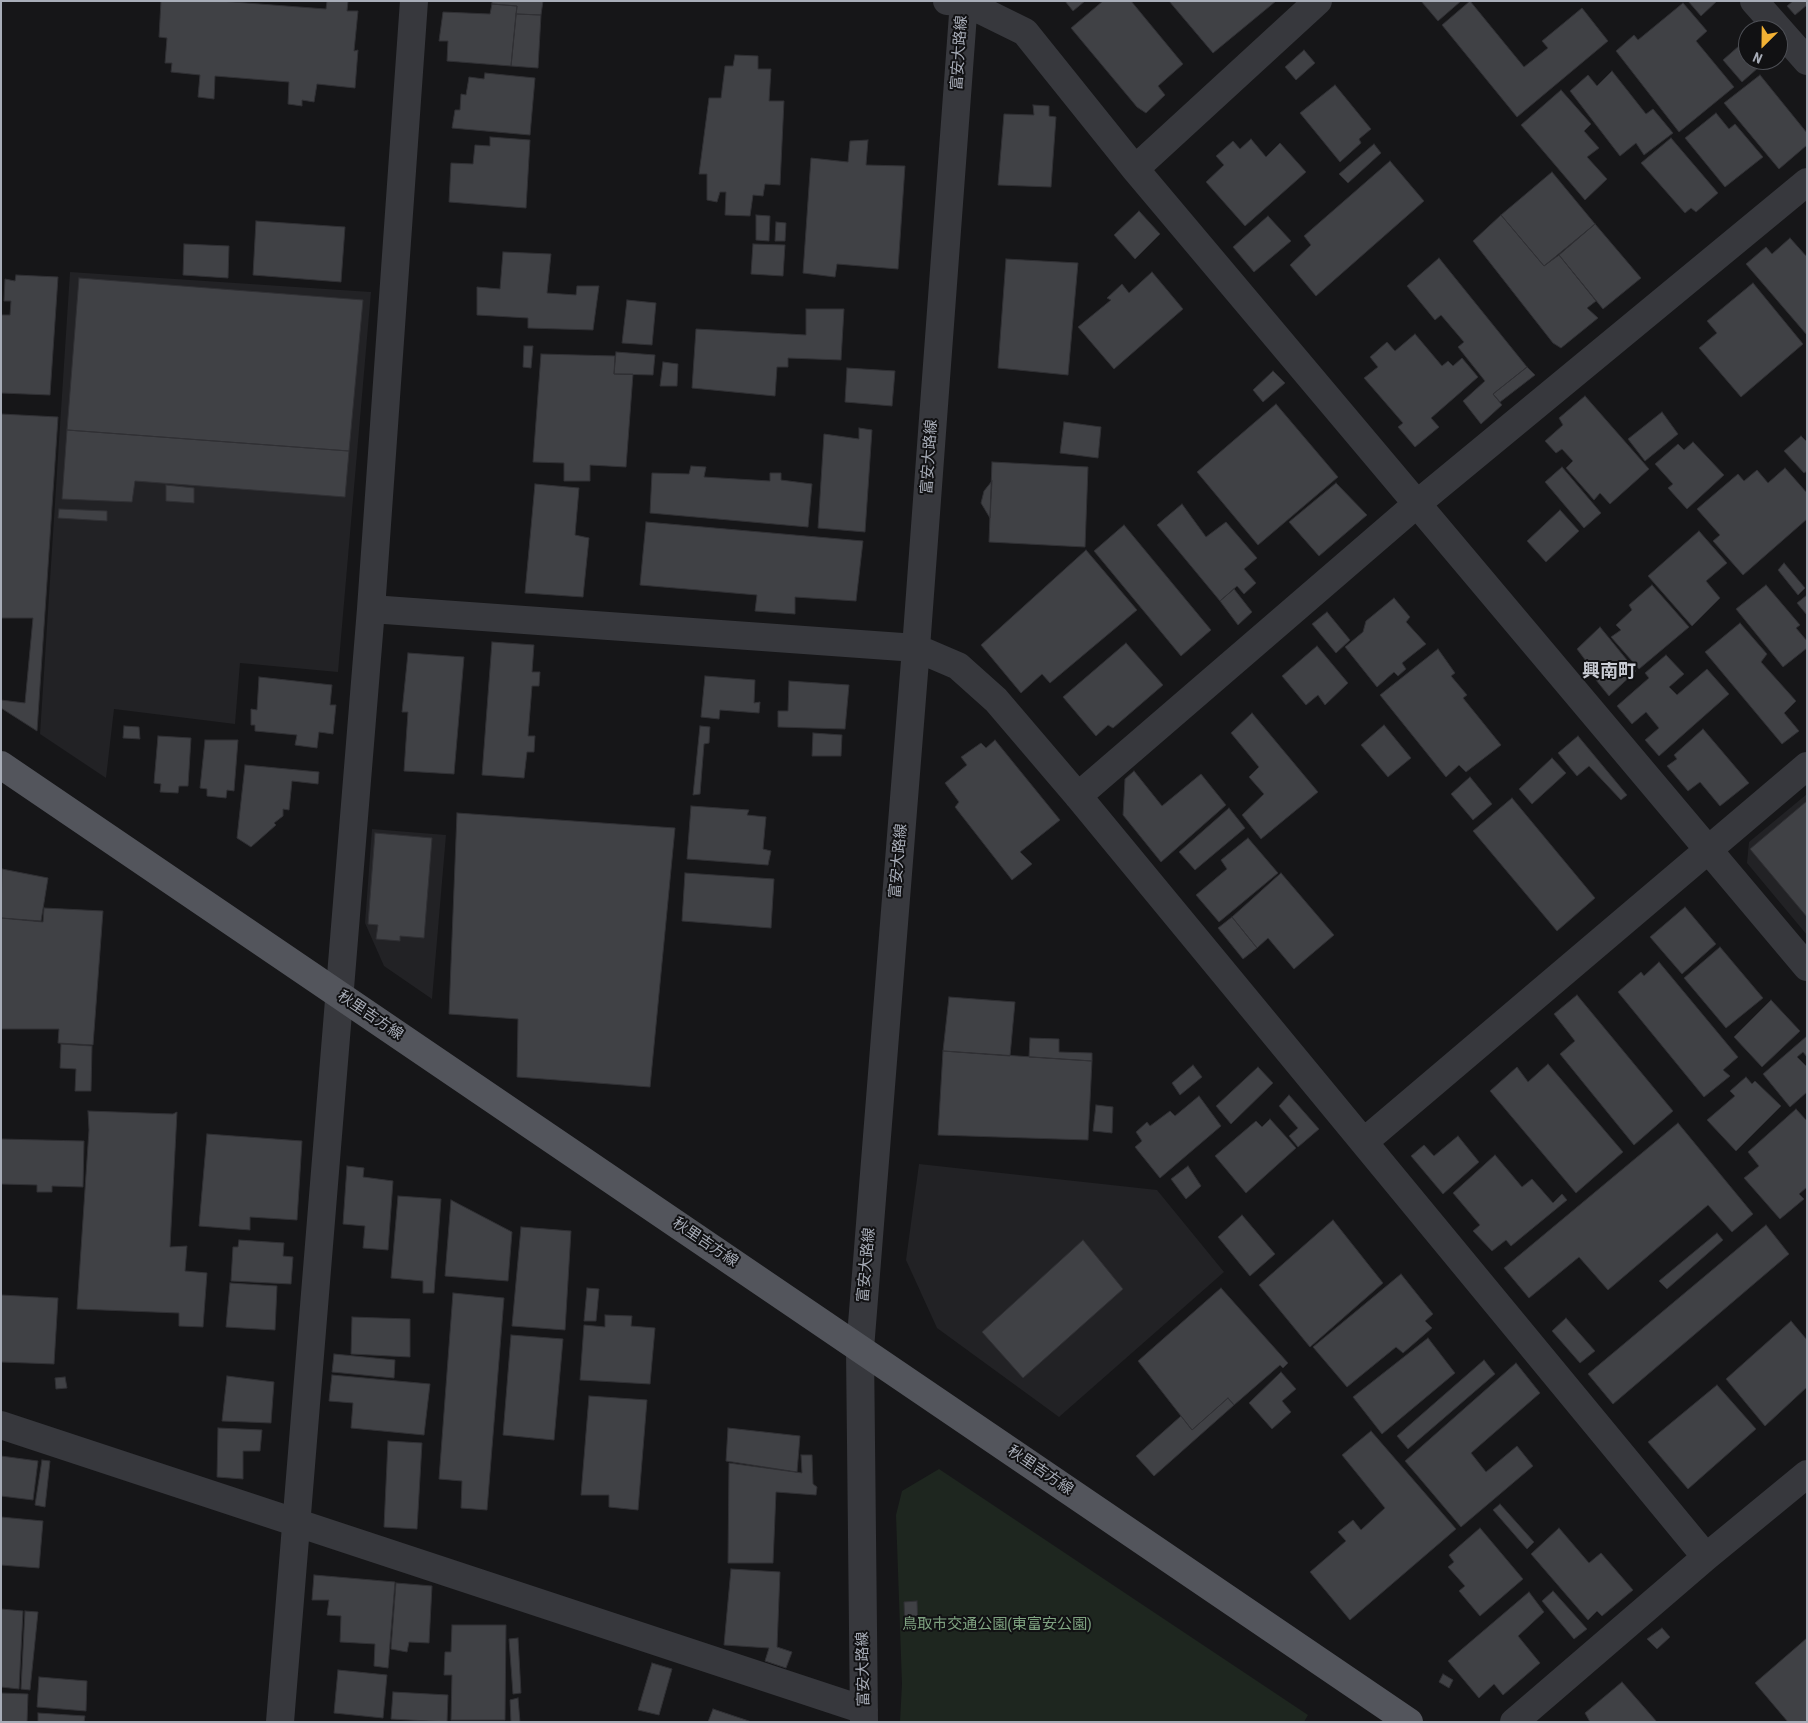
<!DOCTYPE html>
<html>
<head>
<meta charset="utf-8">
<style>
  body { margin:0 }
  #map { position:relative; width:1808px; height:1723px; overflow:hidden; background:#161618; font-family:"Roboto Condensed",sans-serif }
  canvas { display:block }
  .frame { position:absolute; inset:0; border:2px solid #a8adb8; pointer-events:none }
  .north { position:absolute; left:1738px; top:20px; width:50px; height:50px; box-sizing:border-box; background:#111113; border:1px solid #4d4f55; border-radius:50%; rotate:203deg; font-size:14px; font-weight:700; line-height:20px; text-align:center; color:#a8adb8 }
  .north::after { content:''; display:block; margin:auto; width:18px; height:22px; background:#f2b134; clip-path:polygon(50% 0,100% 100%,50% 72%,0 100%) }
</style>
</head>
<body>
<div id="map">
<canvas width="1808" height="1723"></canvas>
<div class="frame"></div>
<div class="north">N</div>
</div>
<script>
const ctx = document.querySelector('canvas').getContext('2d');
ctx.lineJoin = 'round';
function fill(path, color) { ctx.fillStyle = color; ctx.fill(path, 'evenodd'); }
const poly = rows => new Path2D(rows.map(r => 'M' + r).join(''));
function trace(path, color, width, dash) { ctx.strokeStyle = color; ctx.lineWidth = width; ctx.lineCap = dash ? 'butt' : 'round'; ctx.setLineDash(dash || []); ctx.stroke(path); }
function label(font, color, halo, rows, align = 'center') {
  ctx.font = font + ' "Roboto Condensed","Noto Sans JP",sans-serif'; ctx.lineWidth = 4; ctx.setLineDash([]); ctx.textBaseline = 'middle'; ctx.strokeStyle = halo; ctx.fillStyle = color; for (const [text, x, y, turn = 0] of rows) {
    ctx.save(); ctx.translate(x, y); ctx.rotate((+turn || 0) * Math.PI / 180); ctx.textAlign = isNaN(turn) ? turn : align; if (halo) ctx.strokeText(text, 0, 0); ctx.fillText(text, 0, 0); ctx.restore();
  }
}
const built = poly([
  [70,272,371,292,338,672,240,663,235,724,114,709,106,778,40,734],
  [1807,794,1807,935,1747,863,1749,842],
  [372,829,446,835,432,999,384,966,365,923],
  [919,1164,1157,1190,1224,1272,1059,1417,937,1328,906,1260]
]);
const green = poly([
  [939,1469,1308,1715,1304,1722,900,1722,902,1684,896,1515,902,1491]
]);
const building = poly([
  [161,1,220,1,326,9,327,1,348,1,347,11,358,11,354,51,358,50,355,88,317,84,314,102,302,100,302,106,288,104,289,82,215,76,214,99,198,97,200,75,171,72,172,63,165,63,167,38,159,37,161,1],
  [492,1,543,1,541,15,516,14,517,6,492,4,492,1],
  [1065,1,1085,1,1073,11,1065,1],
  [1103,1,1131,1,1183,64,1158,86,1165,95,1146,113,1137,107,1071,28,1103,1],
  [1169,1,1276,1,1213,53,1169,1],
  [1421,1,1461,1,1438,21,1421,1],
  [1470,1,1524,67,1548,48,1542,41,1582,8,1608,41,1517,117,1442,25,1470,1],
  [1688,1,1717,1,1701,16,1688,1],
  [1793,1,1807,1,1807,5,1795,15,1787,6,1793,1],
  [1683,3,1707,31,1696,41,1734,87,1679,132,1616,51,1634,35,1638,40,1683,3],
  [492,4,517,6,511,66,447,61,448,41,439,41,443,12,490,14,492,4],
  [516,14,541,15,538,68,511,66,516,14],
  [1748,38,1748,60,1767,60,1742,82,1723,60,1748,38],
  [1304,50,1315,63,1296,80,1285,67,1304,50],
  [735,55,758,56,758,69,771,69,769,101,784,101,780,185,765,184,763,196,753,195,750,216,725,215,726,192,720,192,717,202,707,200,707,174,699,174,709,98,721,98,725,66,733,66,735,55],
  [1612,71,1646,114,1653,109,1673,133,1644,155,1636,143,1620,156,1570,91,1588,75,1597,86,1612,71],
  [485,73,535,78,530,135,452,128,455,110,460,110,461,94,466,95,469,77,484,79,485,73],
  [1760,75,1807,133,1807,145,1779,169,1724,103,1760,75],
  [1335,85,1371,129,1359,139,1361,143,1340,162,1300,113,1335,85],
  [1561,90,1591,124,1584,131,1599,148,1587,157,1607,179,1585,200,1521,125,1561,90],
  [1033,105,1049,106,1049,116,1056,117,1051,187,998,185,1004,114,1034,115,1033,105],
  [1716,113,1729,129,1735,124,1763,157,1725,187,1685,138,1716,113],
  [490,137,530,140,526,208,449,202,451,163,473,164,475,145,490,146,490,137],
  [1671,138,1718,193,1696,212,1691,208,1685,213,1641,163,1671,138],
  [1251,139,1266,157,1280,143,1306,172,1245,226,1206,182,1224,165,1216,156,1233,141,1240,149,1251,139],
  [868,140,866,165,905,166,898,269,837,264,835,277,803,273,811,158,848,162,850,141,868,140],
  [1374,144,1381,153,1348,183,1339,174,1374,144],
  [1390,161,1424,201,1316,296,1290,265,1311,245,1304,236,1390,161],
  [1552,172,1595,224,1544,266,1501,215,1552,172],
  [1139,211,1160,234,1135,259,1114,235,1139,211],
  [756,215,770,216,769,241,756,240,756,215],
  [1501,215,1544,266,1559,255,1596,301,1587,308,1598,318,1561,348,1553,343,1473,241,1501,215],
  [1268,216,1291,241,1254,272,1233,247,1268,216],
  [256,221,345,227,341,282,253,275,256,221],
  [776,222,786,223,785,241,775,241,776,222],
  [1595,224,1641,278,1603,309,1559,255,1595,224],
  [1790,238,1807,257,1807,335,1746,264,1766,247,1772,254,1790,238],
  [184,244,229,246,228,278,183,275,184,244],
  [753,244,785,245,783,276,751,274,753,244],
  [503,252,551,254,547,293,576,295,577,286,599,286,593,330,528,328,528,318,477,315,477,287,500,289,503,252],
  [1439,258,1527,367,1493,394,1502,405,1481,424,1463,401,1485,381,1458,347,1464,342,1441,315,1435,320,1407,286,1439,258],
  [1006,259,1078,263,1068,375,998,368,1006,259],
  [1152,272,1183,309,1114,369,1078,327,1111,300,1107,298,1122,284,1129,293,1152,272],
  [16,275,58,277,50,395,1,393,1,315,10,315,11,301,4,301,5,279,15,281,16,275],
  [79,278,363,300,349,451,67,430,79,278],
  [1753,283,1803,344,1741,397,1699,348,1717,333,1707,321,1753,283],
  [627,300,656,303,652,345,622,343,627,300],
  [806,309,844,309,841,360,788,358,788,367,777,367,775,396,692,388,696,329,806,335,806,309],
  [1415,334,1442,366,1448,361,1453,366,1462,358,1478,377,1431,418,1439,427,1415,447,1398,427,1403,423,1364,378,1378,367,1370,357,1387,342,1395,351,1415,334],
  [524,346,533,346,531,368,523,367,524,346],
  [616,352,655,355,653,375,614,374,616,352],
  [541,354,615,356,614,374,633,374,626,467,590,465,590,481,564,481,564,463,533,462,541,354],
  [663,362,678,364,677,386,660,386,663,362],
  [1527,367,1535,375,1500,402,1493,394,1527,367],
  [847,368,895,371,892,406,845,402,847,368],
  [1273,371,1285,383,1263,402,1253,390,1273,371],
  [1585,396,1649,469,1610,504,1600,493,1594,500,1566,468,1573,461,1562,449,1556,453,1545,441,1563,425,1559,418,1585,396],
  [1276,404,1338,477,1258,545,1197,472,1276,404],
  [1662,412,1678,434,1645,461,1628,439,1662,412],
  [1,414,58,417,37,731,1,708,1,414],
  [1064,422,1101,427,1098,458,1060,453,1064,422],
  [859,428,872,430,865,532,818,528,824,434,859,439,859,428],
  [67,430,349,451,345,497,135,481,132,502,62,499,67,430],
  [1801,436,1807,442,1807,471,1804,473,1784,451,1801,436],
  [1693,442,1724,475,1687,509,1668,488,1673,484,1655,464,1678,444,1684,450,1693,442],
  [992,462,1088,467,1085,547,989,542,992,462],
  [691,466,706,467,704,477,770,481,770,473,781,473,781,480,812,484,808,527,650,513,652,473,689,474,691,466],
  [1562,467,1601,513,1584,528,1545,482,1562,467],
  [1785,468,1807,493,1807,519,1743,575,1713,541,1720,535,1697,509,1738,474,1744,481,1757,470,1768,483,1785,468],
  [992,481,990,518,981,503,984,491,992,481],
  [1336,483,1367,515,1319,556,1289,522,1336,483],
  [535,484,579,488,575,535,589,538,583,597,525,593,535,484],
  [166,485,194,488,194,503,166,501,166,485],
  [1182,504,1206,537,1226,522,1257,558,1244,569,1256,583,1244,594,1237,586,1220,601,1157,525,1182,504],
  [59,509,107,511,107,521,58,518,59,509],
  [1560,510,1579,531,1546,562,1527,541,1560,510],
  [646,522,863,541,856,601,795,597,795,614,755,611,757,595,640,585,646,522],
  [1124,525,1211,630,1181,656,1094,551,1124,525],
  [1699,531,1727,563,1706,581,1720,598,1692,626,1648,576,1699,531],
  [1086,550,1137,610,1050,683,1042,674,1021,693,981,645,1086,550],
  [1784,563,1805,588,1798,595,1778,570,1784,563],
  [1652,585,1689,627,1639,669,1611,637,1621,630,1616,625,1632,610,1629,605,1652,585],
  [1766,585,1800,625,1796,628,1807,641,1807,648,1783,667,1736,609,1766,585],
  [1234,589,1252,612,1238,625,1220,601,1234,589],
  [1807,595,1807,615,1797,603,1807,595],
  [1394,598,1410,617,1406,622,1426,644,1402,663,1406,669,1398,676,1394,672,1377,687,1345,647,1363,632,1366,621,1394,598],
  [1327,612,1350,640,1336,653,1312,624,1327,612],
  [1,618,33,618,25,703,1,700,1,618],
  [1740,623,1767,654,1761,662,1796,701,1784,713,1799,731,1782,744,1705,652,1740,623],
  [1600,627,1636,671,1609,696,1583,664,1586,661,1577,649,1600,627],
  [492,642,534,645,532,672,540,672,539,686,532,686,528,736,535,736,534,752,527,752,524,778,482,775,492,642],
  [1126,643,1163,685,1113,728,1108,725,1096,736,1063,697,1126,643],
  [1317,646,1348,683,1325,705,1318,695,1306,705,1282,676,1317,646],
  [1438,649,1455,673,1451,676,1467,695,1463,698,1501,745,1466,772,1459,765,1446,777,1380,695,1438,649],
  [408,653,464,657,454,774,404,771,408,712,402,712,408,653],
  [1666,655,1684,674,1669,687,1677,695,1707,669,1729,694,1659,756,1645,740,1659,728,1646,712,1632,724,1617,706,1649,678,1645,673,1666,655],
  [705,676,755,680,754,703,760,702,759,713,720,710,719,719,701,717,705,676],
  [259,677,332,685,330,705,336,705,333,734,319,732,317,748,295,745,297,735,255,731,255,725,251,725,251,709,257,710,259,677],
  [789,681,849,685,845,729,778,727,778,711,788,711,789,681],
  [1252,713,1318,792,1261,839,1242,815,1264,794,1249,777,1259,767,1231,733,1252,713],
  [1384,725,1411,758,1388,777,1361,745,1384,725],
  [124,726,139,727,140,739,123,738,124,726],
  [700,726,710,727,709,743,704,744,700,794,693,795,700,726],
  [1703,729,1749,783,1720,806,1700,782,1688,791,1667,766,1677,759,1674,755,1703,729],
  [813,733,842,735,841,756,812,756,813,733],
  [158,736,191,738,188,786,179,786,178,793,160,792,161,784,154,783,158,736],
  [1578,736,1627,795,1621,800,1589,766,1577,776,1558,753,1578,736],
  [205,740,238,740,234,791,227,790,226,798,207,796,207,789,200,788,205,740],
  [995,740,1060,820,1020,852,1032,864,1012,880,955,807,959,802,945,783,967,765,961,757,981,743,986,748,995,740],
  [1552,758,1566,773,1532,804,1519,789,1552,758],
  [245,765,319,772,318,784,292,781,289,810,283,809,283,816,274,823,276,825,251,847,237,838,245,765],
  [1134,771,1162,806,1201,774,1226,805,1161,862,1123,815,1125,779,1134,771],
  [1470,777,1492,804,1473,820,1451,794,1470,777],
  [1512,798,1595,898,1557,931,1473,831,1512,798],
  [1807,801,1807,917,1750,849,1807,801],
  [691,806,749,810,747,815,766,817,763,849,771,851,768,865,687,859,691,806],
  [1229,808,1245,828,1195,870,1179,852,1229,808],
  [457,813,675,828,650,1087,517,1077,518,1019,449,1014,457,813],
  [375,833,432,838,424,938,400,936,400,941,376,939,378,925,368,924,375,833],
  [1248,838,1278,873,1219,922,1196,895,1227,869,1221,860,1248,838],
  [2,869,48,878,41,921,1,918,2,869],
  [685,873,774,879,771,928,682,921,685,873],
  [1281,873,1334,935,1294,969,1268,938,1257,948,1232,917,1281,873],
  [1685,907,1716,944,1682,974,1650,937,1685,907],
  [44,908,103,911,93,1045,58,1043,59,1029,1,1029,1,918,43,922,44,908],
  [1232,917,1257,948,1243,959,1218,928,1232,917],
  [1720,947,1763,998,1726,1028,1684,978,1720,947],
  [1659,962,1738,1057,1723,1070,1730,1076,1704,1097,1618,992,1641,972,1644,976,1659,962],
  [1577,995,1673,1111,1634,1145,1560,1054,1575,1041,1554,1014,1577,995],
  [949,997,1015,1002,1010,1056,943,1051,949,997],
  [1771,1000,1800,1031,1762,1067,1734,1037,1771,1000],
  [1807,1036,1807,1057,1803,1052,1797,1057,1807,1067,1807,1092,1790,1107,1763,1074,1807,1036],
  [1030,1038,1059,1039,1059,1052,1092,1053,1092,1061,1029,1057,1030,1038],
  [61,1044,92,1046,91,1091,75,1091,76,1069,60,1068,61,1044],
  [943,1051,1092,1061,1088,1140,938,1135,943,1051],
  [1548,1064,1623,1152,1576,1193,1490,1091,1517,1067,1528,1082,1548,1064],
  [1193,1065,1202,1077,1180,1095,1172,1083,1193,1065],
  [1258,1067,1273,1083,1231,1124,1216,1106,1258,1067],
  [1746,1077,1752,1084,1755,1081,1781,1106,1736,1151,1707,1120,1735,1096,1730,1091,1746,1077],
  [1289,1095,1319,1129,1298,1147,1289,1136,1298,1128,1279,1106,1289,1095],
  [1199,1096,1221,1126,1160,1178,1135,1147,1142,1141,1136,1132,1147,1122,1150,1126,1170,1111,1175,1116,1199,1096],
  [1096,1105,1113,1107,1112,1133,1093,1131,1096,1105],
  [1796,1109,1807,1121,1807,1187,1799,1194,1804,1199,1780,1219,1744,1178,1759,1166,1748,1152,1796,1109],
  [88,1111,173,1114,177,1112,170,1247,187,1246,185,1271,207,1273,203,1327,179,1326,179,1313,77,1309,89,1130,88,1111],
  [1270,1119,1296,1148,1246,1193,1215,1156,1256,1121,1262,1127,1270,1119],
  [1678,1123,1753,1214,1732,1232,1708,1205,1608,1290,1579,1257,1529,1298,1504,1268,1678,1123],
  [207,1134,302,1141,297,1220,250,1217,250,1230,199,1226,207,1134],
  [1458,1136,1479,1162,1443,1194,1411,1156,1424,1145,1434,1156,1458,1136],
  [1,1139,84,1141,83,1187,52,1186,52,1192,37,1192,37,1185,1,1184,1,1139],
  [1495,1155,1522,1187,1532,1179,1553,1203,1562,1194,1567,1200,1511,1246,1506,1240,1492,1251,1473,1231,1480,1225,1453,1193,1495,1155],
  [347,1166,364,1168,363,1177,393,1181,388,1250,363,1248,365,1226,343,1224,347,1166],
  [1188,1166,1201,1186,1186,1199,1171,1179,1188,1166],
  [398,1196,441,1199,434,1293,423,1293,423,1281,391,1278,398,1196],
  [451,1200,512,1232,508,1281,445,1276,451,1200],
  [1242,1215,1275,1254,1250,1276,1218,1237,1242,1215],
  [1333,1220,1383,1283,1310,1347,1259,1285,1333,1220],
  [1766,1225,1789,1254,1613,1404,1588,1374,1766,1225],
  [521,1227,571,1231,565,1330,512,1326,521,1227],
  [1717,1233,1723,1240,1667,1289,1659,1281,1717,1233],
  [239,1240,284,1243,283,1256,293,1257,291,1284,231,1281,233,1247,238,1247,239,1240],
  [1083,1240,1123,1289,1023,1378,982,1332,1083,1240],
  [1401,1274,1433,1314,1425,1321,1432,1328,1403,1353,1396,1347,1347,1387,1313,1347,1401,1274],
  [230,1283,277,1286,275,1330,226,1327,230,1283],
  [587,1288,599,1289,596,1321,584,1321,587,1288],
  [1221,1288,1288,1363,1283,1368,1280,1365,1234,1405,1228,1398,1192,1430,1138,1361,1221,1288],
  [453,1293,504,1298,487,1510,461,1508,462,1481,439,1479,453,1293],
  [1,1295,58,1298,54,1364,1,1362,1,1295],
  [605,1315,632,1316,631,1326,655,1328,650,1384,580,1380,584,1325,605,1327,605,1315],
  [352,1317,410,1319,410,1357,351,1354,352,1317],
  [1566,1318,1595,1351,1580,1363,1552,1331,1566,1318],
  [1791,1321,1807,1340,1807,1387,1765,1426,1726,1379,1791,1321],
  [511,1335,563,1339,554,1440,503,1435,511,1335],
  [1428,1338,1455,1373,1382,1434,1353,1397,1428,1338],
  [334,1354,395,1360,394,1378,332,1372,334,1354],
  [1484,1360,1495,1374,1408,1449,1397,1436,1484,1360],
  [1516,1363,1540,1393,1471,1453,1486,1472,1517,1446,1533,1466,1461,1527,1405,1461,1516,1363],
  [1281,1372,1296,1389,1282,1401,1291,1412,1272,1429,1249,1403,1281,1372],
  [332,1375,430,1384,424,1435,351,1428,353,1403,329,1401,332,1375],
  [227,1376,274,1382,271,1423,222,1421,227,1376],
  [65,1377,67,1388,56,1389,55,1378,65,1377],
  [1717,1385,1756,1429,1688,1489,1648,1442,1717,1385],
  [589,1396,647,1400,638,1510,609,1507,609,1495,581,1495,589,1396],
  [1228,1398,1234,1405,1154,1476,1136,1456,1181,1416,1192,1430,1228,1398],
  [218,1428,262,1430,260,1451,243,1451,243,1479,217,1477,218,1428],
  [728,1428,800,1436,797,1472,726,1461,728,1428],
  [1371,1431,1456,1529,1350,1620,1310,1572,1346,1541,1338,1532,1353,1520,1361,1530,1385,1508,1342,1455,1371,1431],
  [388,1441,422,1443,417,1529,384,1527,388,1441],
  [801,1455,812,1455,813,1484,817,1487,816,1495,776,1492,773,1563,728,1563,729,1463,802,1473,801,1455],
  [1,1456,38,1461,33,1500,1,1496,1,1456],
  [42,1460,50,1461,45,1507,35,1505,42,1460],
  [1500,1504,1534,1542,1527,1549,1493,1510,1500,1504],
  [1,1517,43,1521,39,1568,1,1565,1,1517],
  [1480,1528,1523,1579,1480,1616,1459,1591,1465,1586,1448,1567,1454,1562,1449,1555,1480,1528],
  [1559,1528,1589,1563,1601,1553,1633,1590,1602,1616,1597,1611,1588,1620,1531,1554,1559,1528],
  [731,1569,780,1572,777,1647,792,1652,786,1668,765,1661,769,1648,724,1645,731,1569],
  [314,1575,395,1582,388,1668,374,1666,375,1644,340,1642,341,1616,327,1615,329,1600,312,1600,314,1575],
  [396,1583,432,1586,429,1643,409,1642,407,1652,391,1649,396,1583],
  [1553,1591,1587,1629,1574,1639,1542,1601,1553,1591],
  [1529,1592,1544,1612,1518,1636,1540,1663,1503,1695,1494,1684,1479,1698,1448,1661,1529,1592],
  [917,1601,918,1628,905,1628,904,1602,917,1601],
  [1,1609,23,1611,19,1689,1,1687,1,1609],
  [25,1611,38,1612,30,1690,21,1689,25,1611],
  [452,1625,506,1625,505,1720,451,1720,452,1675,444,1675,445,1652,451,1652,452,1625],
  [1662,1628,1670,1637,1657,1649,1647,1639,1662,1628],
  [518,1638,521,1693,513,1694,509,1639,518,1638],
  [1807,1638,1807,1722,1788,1722,1755,1683,1807,1638],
  [652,1663,672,1669,659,1715,638,1710,652,1663],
  [338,1670,387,1675,383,1718,334,1713,338,1670],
  [1443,1674,1453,1680,1449,1688,1439,1682,1443,1674],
  [39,1677,87,1681,86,1711,37,1707,39,1677],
  [1622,1682,1657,1722,1590,1722,1585,1713,1622,1682],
  [393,1692,448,1695,447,1722,391,1719,393,1692],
  [1,1693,28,1694,27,1722,1,1722,1,1693],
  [518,1698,520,1722,511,1722,510,1700,518,1698],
  [713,1709,752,1722,708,1722,713,1709],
  [38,1713,85,1716,84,1722,38,1722,38,1713]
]);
const minor = poly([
  [947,1,964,2,1025,32,1135,169,1807,967],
  [1754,1,1807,61],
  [1135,169,1318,1],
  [371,609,916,648,958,666,996,700,1078,796,1706,1557],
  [1078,796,1418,503,1807,182],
  [1365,1141,1807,766],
  [1,1425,864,1710],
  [280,1722,371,609,414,1],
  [864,1722,860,1349,916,648,964,1],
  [1514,1722,1706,1557,1807,1474]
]);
const major = poly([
  [1,765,1409,1722]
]);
const streetNames = [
  ["富安大路線",960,53,-86],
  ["富安大路線",930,457,-86],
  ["富安大路線",899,861,-85],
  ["秋里吉方線",370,1016,34],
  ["秋里吉方線",705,1243,34],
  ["富安大路線",867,1265,-85],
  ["秋里吉方線",1040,1471,34],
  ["富安大路線",864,1669,-91]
];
const parkNames = [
  ["鳥取市交通公園(東富安公園)",997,1625]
];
const quarterNames = [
  ["興南町",1609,672]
];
fill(built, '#222225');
fill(green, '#1e261f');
fill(building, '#404145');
trace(building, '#303034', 1);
trace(minor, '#37383d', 28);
trace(major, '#53555c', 28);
label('15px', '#a8adb8', '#111113', streetNames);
label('15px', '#7fa381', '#111113', parkNames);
label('bold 18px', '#c9ccd4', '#111113', quarterNames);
</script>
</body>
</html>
